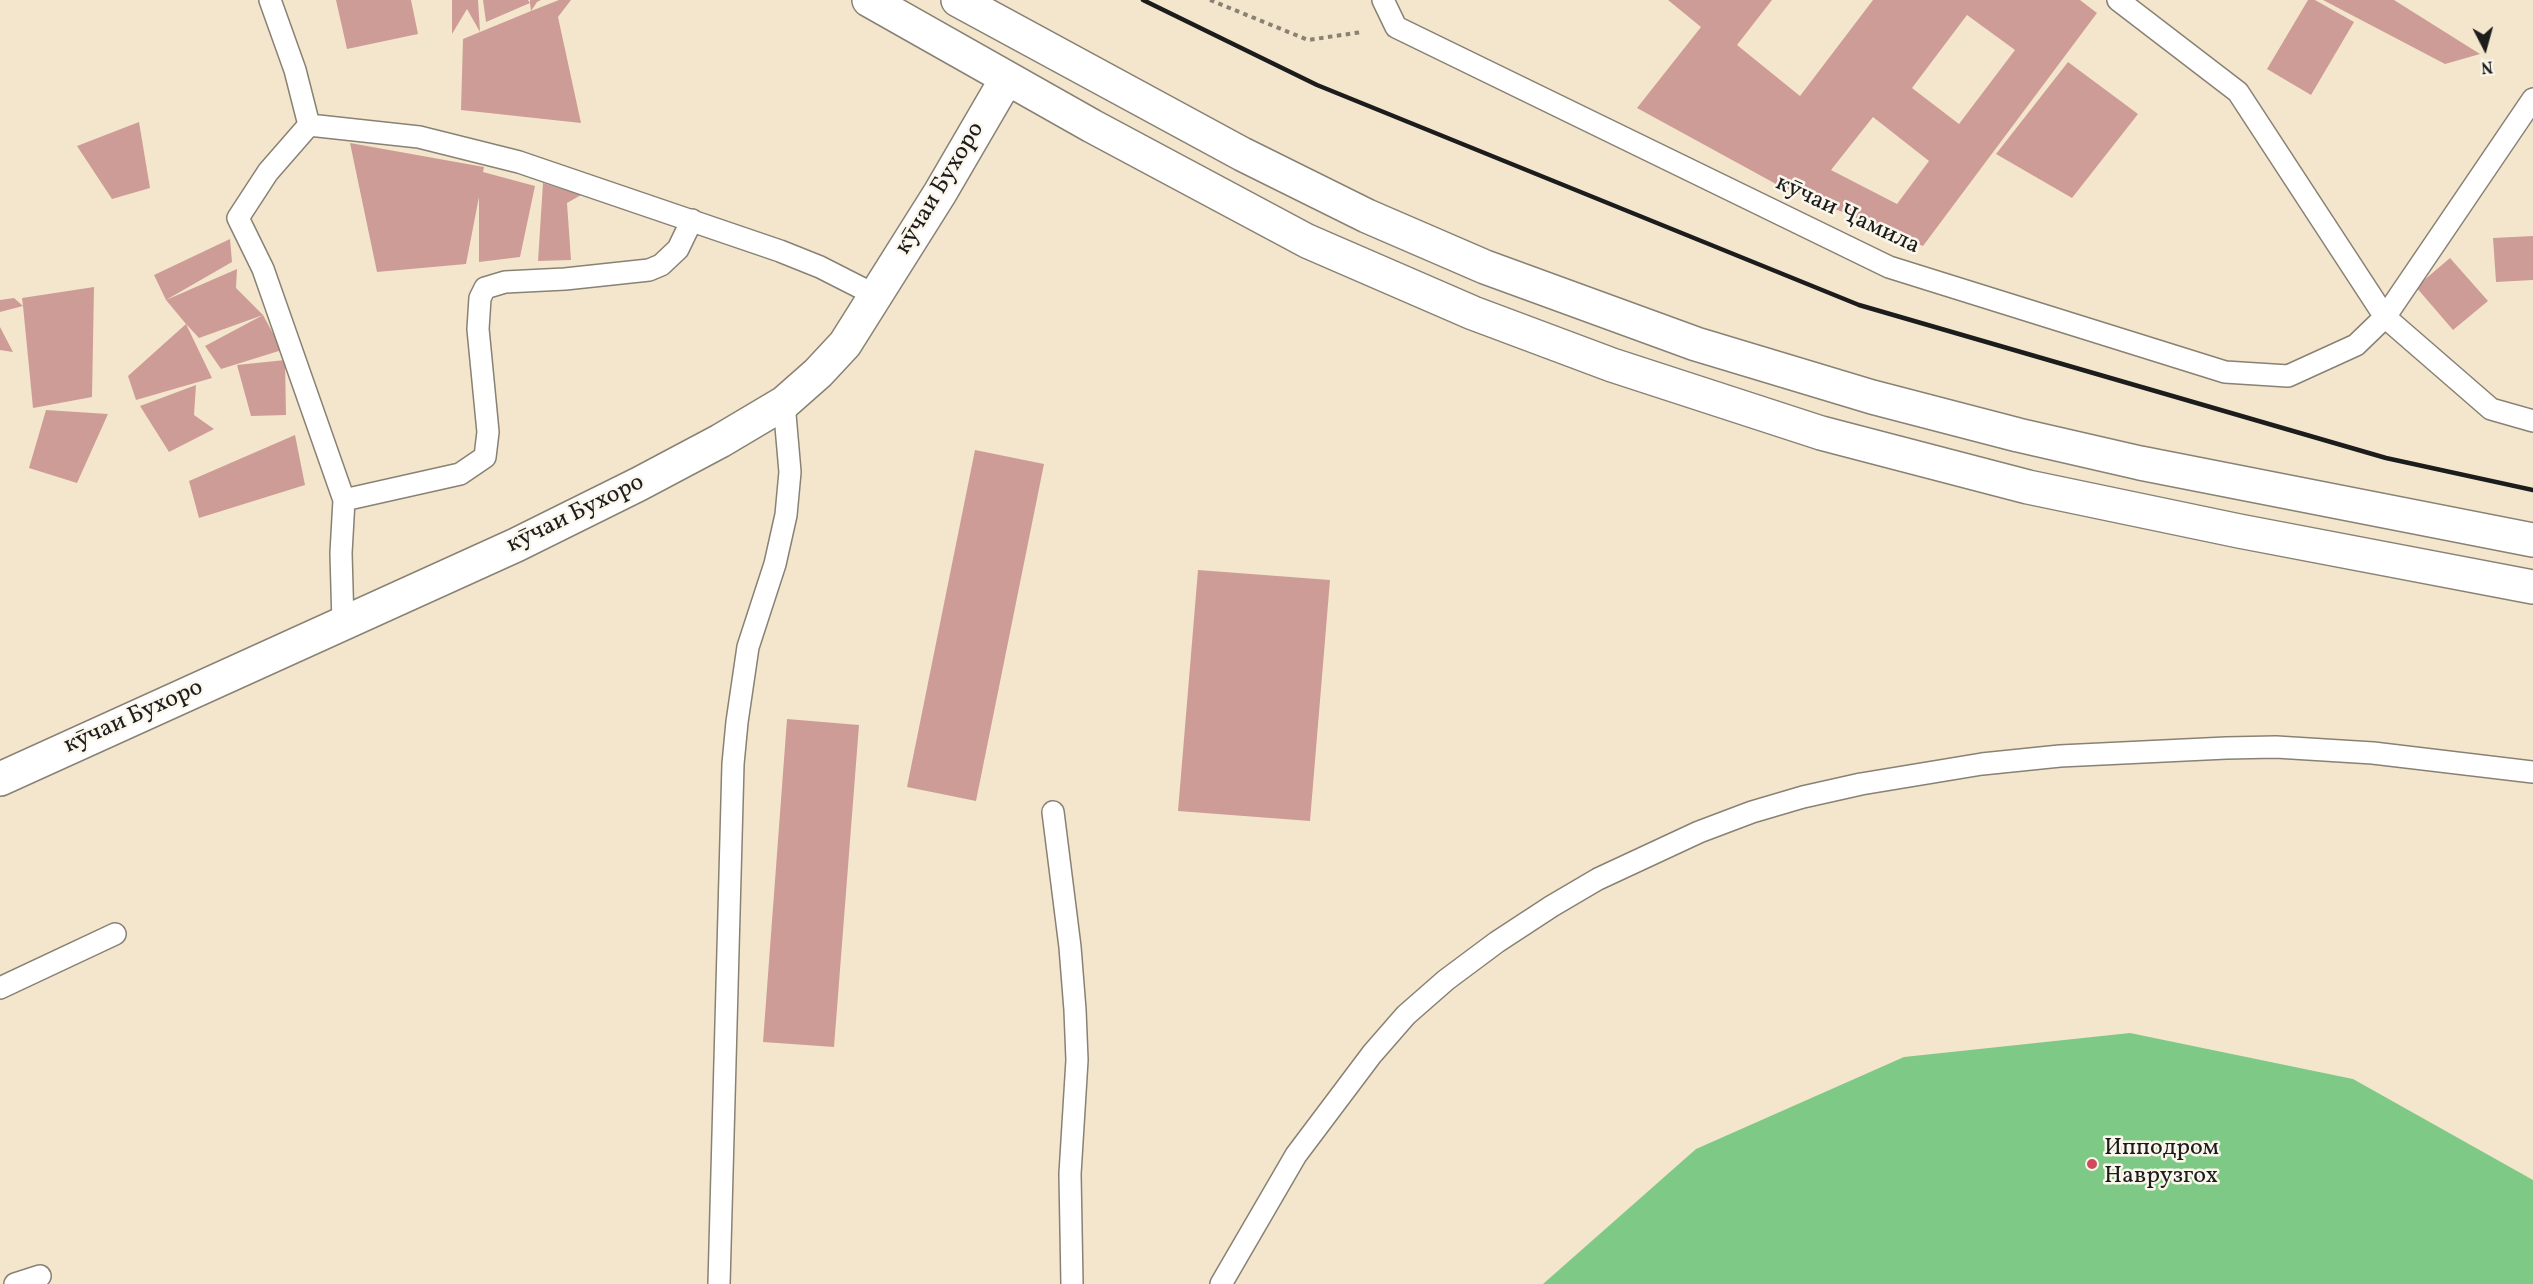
<!DOCTYPE html>
<html>
<head>
<meta charset="utf-8">
<style>
  body { margin:0 }
  #map { position:relative; width:2533px; height:1284px; overflow:hidden; background:#f4e6cd; font-family:Vollkorn,serif }
  canvas { display:block }
  .north { position:absolute; left:2455px; top:18px; width:60px; height:60px; -webkit-text-stroke:4px #fbf7ec; paint-order:stroke; rotate:174deg; font-size:16px; font-weight:700; line-height:24px; text-align:center; color:#1c1c1c }
  .north::after { content:''; display:block; margin:auto; width:21px; height:27px; background:#1c1c1c; clip-path:polygon(50% 0,100% 100%,50% 72%,0 100%) }
</style>
</head>
<body>
<div id="map">
<canvas width="2533" height="1284"></canvas>
<div class="north">N</div>
</div>
<script>
const ctx = document.querySelector('canvas').getContext('2d');
ctx.lineJoin = 'round';
function fill(path, color) { ctx.fillStyle = color; ctx.fill(path, 'evenodd'); }
const poly = rows => new Path2D(rows.map(r => 'M' + r).join(''));
function trace(path, color, width, dash) { ctx.strokeStyle = color; ctx.lineWidth = width; ctx.lineCap = dash ? 'butt' : 'round'; ctx.setLineDash(dash || []); ctx.stroke(path); }
function label(font, color, halo, rows, align = 'center') {
  ctx.font = font + ' Vollkorn,serif'; ctx.lineWidth = 5; ctx.setLineDash([]); ctx.textBaseline = 'middle'; ctx.strokeStyle = halo; ctx.fillStyle = color; for (const [text, x, y, turn = 0] of rows) {
    ctx.save(); ctx.translate(x, y); ctx.rotate((+turn || 0) * Math.PI / 180); ctx.textAlign = isNaN(turn) ? turn : align; if (halo) ctx.strokeText(text, 0, 0); ctx.fillText(text, 0, 0); ctx.restore();
  }
}
const green = poly([
  [2130,1033,2353,1079,2533,1180,2533,1284,1543,1284,1696,1149,1904,1057]
]);
const building = poly([
  [336,0,411,0,418,34,347,49],
  [452,0,478,0,480,32,531,11,530,3,486,22,483,0,528,0,530,3,530,0,541,0,537,2,531,11,559,0,571,0,558,17,581,123,461,110,463,39,480,32,467,9,452,34],
  [1668,0,1772,0,1737,45,1800,96,1873,0,2080,0,2097,13,1923,246,1776,184,1637,108,1701,27],
  [1967,15,2015,50,1959,124,1912,88],
  [1873,117,1929,161,1897,204,1831,170],
  [2308,0,2315,0,2354,22,2311,95,2267,69],
  [2323,0,2394,0,2480,54,2445,64],
  [2068,62,2138,114,2072,198,1996,154],
  [139,122,150,188,112,199,77,146],
  [350,143,484,167,483,172,535,186,520,257,479,262,479,197,466,264,377,272],
  [543,183,581,195,567,203,571,260,538,261],
  [2533,236,2533,280,2496,282,2493,238],
  [230,239,232,262,166,300,237,269,236,288,263,315,199,338,186,324,212,378,136,400,128,376,186,324,166,300,154,275],
  [2450,258,2488,301,2453,330,2416,287],
  [94,287,92,397,33,408,23,306,0,312,0,300,14,298,23,306,22,298],
  [263,315,282,350,221,369,205,346],
  [0,327,13,352,0,350],
  [285,360,286,415,251,416,237,365],
  [196,385,194,415,214,429,169,452,140,406],
  [46,410,108,414,77,483,29,468],
  [295,435,305,485,199,518,189,481],
  [975,450,1044,464,976,801,907,787],
  [1198,570,1330,580,1310,821,1178,811],
  [787,719,859,725,834,1047,763,1042]
]);
const path = poly([
  [1210,0,1308,40,1362,32]
]);
const lane = poly([
  [270,0,295,70,309,125,419,137,519,162,780,251,820,267,877,296],
  [1383,0,1396,27,1889,267,2225,372,2288,376,2356,345,2385,317,2533,99],
  [2118,0,2238,92,2385,317,2491,409,2533,421],
  [309,125,268,172,238,218,263,269,344,500,341,553,343,624],
  [344,500,460,474,485,457,488,432,478,329,480,298,485,288,505,282,565,279,649,270,661,265,678,249,692,220],
  [1053,812,1070,947,1075,1010,1077,1060,1070,1174,1072,1284],
  [0,988,115,934],
  [15,1284,40,1276],
  [719,1284,733,764,737,722,748,647,775,564,786,515,790,472,784,403],
  [1221,1284,1296,1155,1372,1054,1406,1015,1446,980,1497,942,1552,906,1598,879,1699,832,1752,812,1803,797,1861,784,1982,764,2060,756,2226,748,2276,747,2373,753,2533,772]
]);
const street = poly([
  [869,0,1092,126,1307,241,1473,313,1612,365,1821,433,2028,487,2239,531,2533,587],
  [958,0,1242,154,1367,216,1485,267,1696,344,1872,397,2018,435,2140,463,2533,540],
  [0,779,516,545,639,484,720,441,784,403,818,373,845,344,940,193,1007,78]
]);
const rail = poly([
  [1143,0,1317,85,1859,305,2386,458,2533,490]
]);
const markers = [
  [2092,1164,6,"#d1495b"]
];
const streetNames = [
  ["кӯчаи Бухоро",941,189,-59],
  ["кӯчаи Ҷамила",1847,216,25],
  ["кӯчаи Бухоро",576,515,-26],
  ["кӯчаи Бухоро",134,718,-24]
];
const poiNames = [
  ["Ипподром",2104,1150],
  ["Наврузгох",2104,1178]
];
fill(green, '#7fc986');
fill(building, '#ce9c97');
trace(lane, '#888174', 24);
trace(street, '#888174', 36);
trace(path, '#888174', 4, [4.5, 4.5]);
trace(lane, '#fff', 21);
trace(street, '#fff', 33);
trace(rail, '#1c1c1c', 4.5);
for (const [x, y, r, color] of markers) { const dot = new Path2D(); dot.arc(x, y, r, 0, 2 * Math.PI); ctx.fillStyle = color; ctx.fill(dot); trace(dot, '#fbf7ec', 2); }
label('24px', '#1c1c1c', '#fbf7ec', streetNames);
label('24px', '#1c1c1c', '#fbf7ec', poiNames, 'left');
</script>
</body>
</html>
